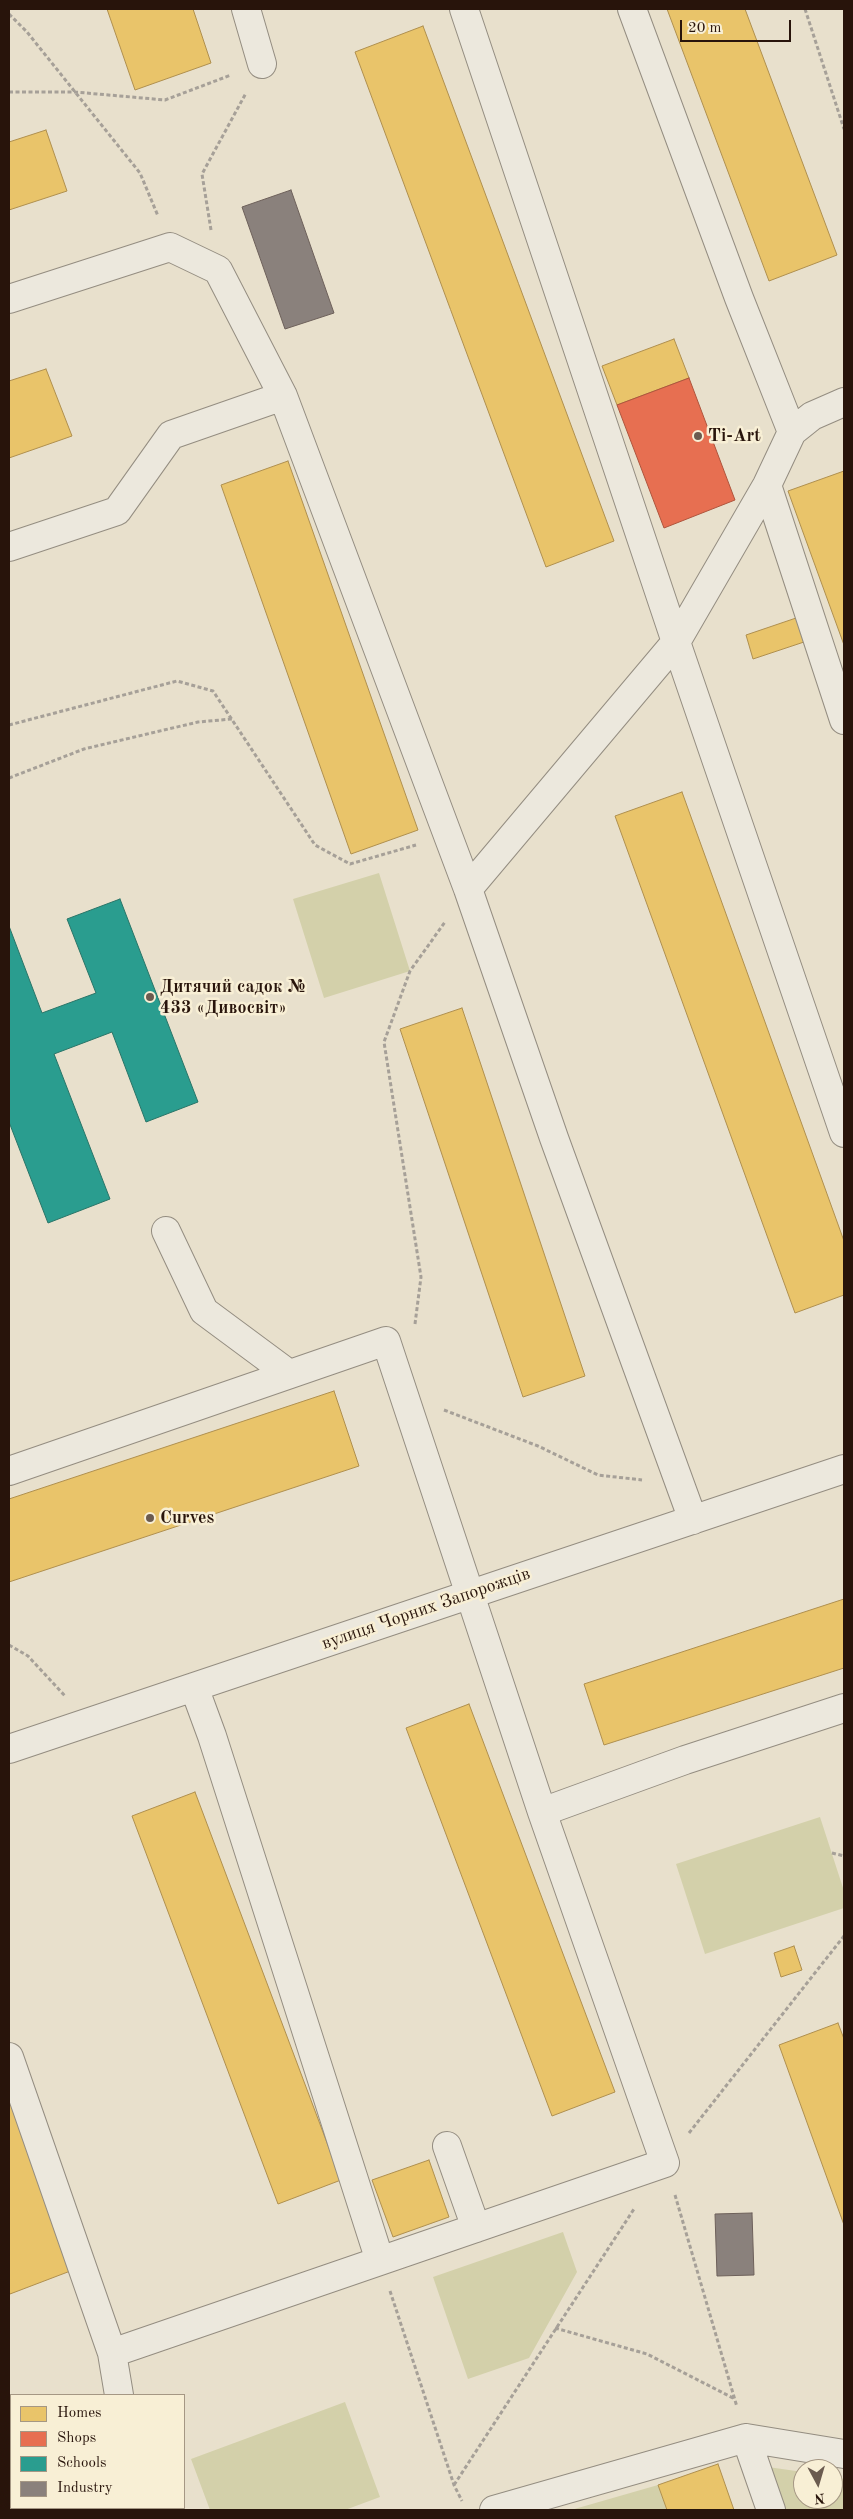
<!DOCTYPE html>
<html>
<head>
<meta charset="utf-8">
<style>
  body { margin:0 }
  #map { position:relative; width:853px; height:2519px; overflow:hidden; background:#e8e0cc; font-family:"Old Standard TT",serif }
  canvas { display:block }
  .frame { position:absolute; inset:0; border:10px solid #28140b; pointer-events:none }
  .legend { position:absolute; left:10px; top:2394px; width:175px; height:115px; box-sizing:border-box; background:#f8efd5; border:1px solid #a59784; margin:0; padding:6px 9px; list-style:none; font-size:15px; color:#28140b }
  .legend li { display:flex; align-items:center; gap:10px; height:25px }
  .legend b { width:25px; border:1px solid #a59784 }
  .north { position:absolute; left:793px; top:2459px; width:50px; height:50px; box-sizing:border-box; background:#f8efd5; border:1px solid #a59784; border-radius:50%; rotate:174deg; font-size:14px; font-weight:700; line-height:20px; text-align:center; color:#28140b }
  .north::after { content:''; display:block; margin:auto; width:18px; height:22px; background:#6b5b4f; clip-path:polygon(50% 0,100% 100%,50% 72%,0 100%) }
  .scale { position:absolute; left:680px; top:20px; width:111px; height:22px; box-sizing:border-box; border:2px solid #28140b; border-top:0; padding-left:6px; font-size:15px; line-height:18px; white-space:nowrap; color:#28140b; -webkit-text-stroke:4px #f8efd5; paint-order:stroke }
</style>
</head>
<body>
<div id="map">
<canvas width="853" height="2519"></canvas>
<div class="frame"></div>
<ul class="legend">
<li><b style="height:14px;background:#e9c46a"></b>Homes</li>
<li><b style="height:14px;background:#e76f51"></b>Shops</li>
<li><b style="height:14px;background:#2a9d8f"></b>Schools</li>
<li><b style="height:14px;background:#8a817c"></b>Industry</li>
</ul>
<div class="north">N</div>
<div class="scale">20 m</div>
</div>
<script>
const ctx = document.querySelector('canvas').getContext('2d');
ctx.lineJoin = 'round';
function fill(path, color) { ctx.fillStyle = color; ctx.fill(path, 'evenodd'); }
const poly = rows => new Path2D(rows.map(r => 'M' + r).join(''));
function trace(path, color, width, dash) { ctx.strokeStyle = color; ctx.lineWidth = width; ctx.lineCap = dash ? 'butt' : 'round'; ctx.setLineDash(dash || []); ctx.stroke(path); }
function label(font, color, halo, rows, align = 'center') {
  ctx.font = font + ' "Old Standard TT",serif'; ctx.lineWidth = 5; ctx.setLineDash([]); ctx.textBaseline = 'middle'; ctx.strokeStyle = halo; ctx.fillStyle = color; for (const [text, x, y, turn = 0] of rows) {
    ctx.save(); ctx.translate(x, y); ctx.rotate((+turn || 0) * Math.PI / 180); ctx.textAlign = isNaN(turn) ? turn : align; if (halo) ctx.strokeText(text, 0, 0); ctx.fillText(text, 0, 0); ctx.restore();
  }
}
const green = poly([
  [379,873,410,971,324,998,293,899],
  [820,1817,844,1891,844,1908,705,1954,676,1864],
  [563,2232,577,2272,529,2358,468,2379,433,2277],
  [345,2402,380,2497,345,2510,210,2510,191,2459],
  [768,2467,803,2472,803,2499,833,2499,833,2477,844,2479,844,2510,783,2510],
  [658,2485,667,2510,571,2510]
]);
const homes = poly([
  [107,9,193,9,211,63,135,90,107,9],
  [667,9,745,9,837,255,769,281,667,9],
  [423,26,614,541,546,567,355,52,423,26],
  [46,130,67,191,9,210,9,142,46,130],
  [674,339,689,378,617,405,602,366,674,339],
  [46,369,72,436,9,458,9,381,46,369],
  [288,461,418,830,351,854,221,485,288,461],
  [844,471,844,645,788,491,844,471],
  [802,616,810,640,753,659,746,635,802,616],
  [682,792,844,1241,844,1295,795,1313,615,816,682,792],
  [462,1008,585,1376,523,1397,400,1029,462,1008],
  [334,1391,359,1466,9,1582,9,1499,334,1391],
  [844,1599,844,1668,604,1745,584,1684,844,1599],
  [469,1704,615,2092,552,2116,406,1728,469,1704],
  [195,1792,341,2180,278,2204,132,1816,195,1792],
  [794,1946,802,1970,781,1977,774,1953,794,1946],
  [838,2023,844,2039,844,2225,779,2045,838,2023],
  [9,2099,73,2270,10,2294,9,2291,9,2099],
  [429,2160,449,2217,393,2237,372,2180,429,2160],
  [718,2464,734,2510,667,2510,658,2485,718,2464]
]);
const shops = poly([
  [689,378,735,500,664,528,617,405,689,378]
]);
const schools = poly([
  [120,899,198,1102,146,1122,112,1032,54,1054,110,1199,48,1223,9,1122,9,926,42,1013,96,993,67,919,120,899]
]);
const industry = poly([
  [291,190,334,313,285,329,242,207,291,190],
  [752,2213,754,2275,717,2276,715,2214,752,2213]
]);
const path = poly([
  [805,9,844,129],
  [9,14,27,32,140,173,158,216],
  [9,92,75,92,165,100,231,75],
  [211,230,202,174,246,93],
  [9,725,177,681,213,691,315,845,350,864,416,845],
  [9,778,84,749,198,722,232,719],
  [415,1324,421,1277,384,1042,410,971,445,922],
  [444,1410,538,1446,598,1475,642,1480],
  [9,1645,28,1656,65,1696],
  [832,1853,844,1856],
  [689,2133,844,1936],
  [675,2195,737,2407],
  [390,2291,454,2485,462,2501],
  [555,2328,647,2354,735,2399],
  [9,2444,11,2445],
  [454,2485,634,2209]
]);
const minor = poly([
  [246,9,262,64],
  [464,9,676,642,844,1133],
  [632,9,739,298,792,432],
  [9,299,170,247,218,270,283,396,468,889,554,1138,693,1520],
  [767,485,844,720],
  [9,547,117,511,171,435,283,396],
  [468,889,676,642,767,485,792,432,812,416,844,402],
  [166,1231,204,1311,289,1374],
  [9,1471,386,1341,542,1812,665,2163,112,2353],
  [194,1687,212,1736,380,2261],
  [9,1749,844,1469],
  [542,1812,685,1760,844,1708],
  [9,2057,112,2353,119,2395],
  [447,2146,476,2228],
  [746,2438,771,2510],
  [137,2508,137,2510],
  [494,2510,746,2438,844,2454]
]);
const markers = [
  [698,436,5,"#6b5b4f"],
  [150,997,5,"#6b5b4f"],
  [150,1518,5,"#6b5b4f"]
];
const poiNames = [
  ["Ti-Art",708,436],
  ["Дитячий садок №",160,987],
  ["433 «Дивосвіт»",160,1008],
  ["Curves",160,1518]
];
const streetNames = [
  ["вулиця Чорних Запорожців",426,1609,-19]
];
fill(green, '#d3d0aa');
fill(homes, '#e9c46a');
trace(homes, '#af8f4e', 1);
fill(shops, '#e76f51');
trace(shops, '#ae543c', 1);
fill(schools, '#2a9d8f');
trace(schools, '#297467', 1);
fill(industry, '#8a817c');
trace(industry, '#6d605a', 1);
trace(minor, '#948d81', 30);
trace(path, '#a6a098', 3, [4, 2.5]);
trace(minor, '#ece8dd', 28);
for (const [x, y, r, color] of markers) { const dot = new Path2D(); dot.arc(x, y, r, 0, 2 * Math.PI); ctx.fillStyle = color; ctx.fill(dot); trace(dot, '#f8efd5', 2); }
label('bold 18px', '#28140b', '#f8efd5', poiNames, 'left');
label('18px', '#28140b', '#f8efd5', streetNames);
</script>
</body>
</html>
